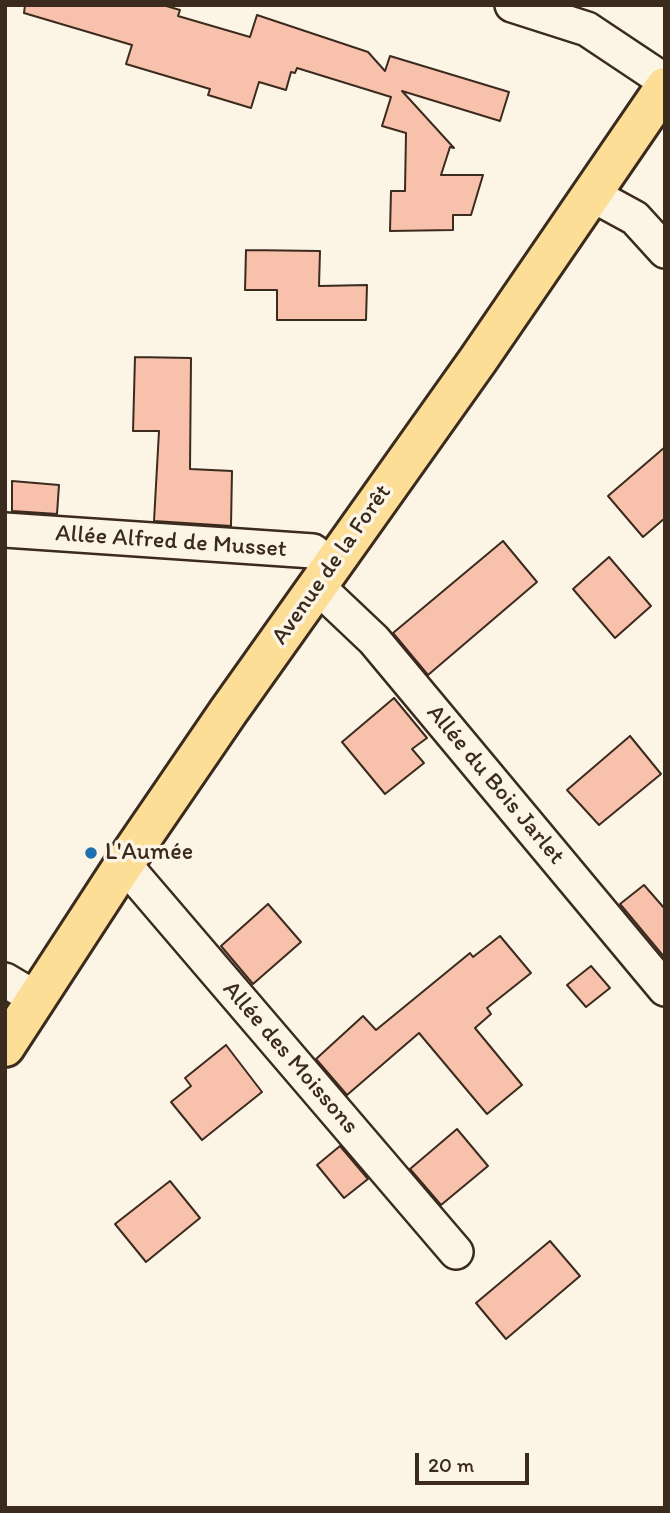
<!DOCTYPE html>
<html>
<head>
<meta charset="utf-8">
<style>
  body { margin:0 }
  #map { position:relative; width:670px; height:1513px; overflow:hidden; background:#fcf5e5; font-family:Itim,sans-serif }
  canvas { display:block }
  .frame { position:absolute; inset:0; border:7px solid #3b2a1e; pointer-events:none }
  .scale { position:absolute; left:415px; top:1453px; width:114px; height:32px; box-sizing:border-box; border:4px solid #3b2a1e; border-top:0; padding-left:9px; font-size:21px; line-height:24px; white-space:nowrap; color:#3b2a1e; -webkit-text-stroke:5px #fcf5e5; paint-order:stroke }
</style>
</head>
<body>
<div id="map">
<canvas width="670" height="1513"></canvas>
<div class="frame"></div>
<div class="scale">20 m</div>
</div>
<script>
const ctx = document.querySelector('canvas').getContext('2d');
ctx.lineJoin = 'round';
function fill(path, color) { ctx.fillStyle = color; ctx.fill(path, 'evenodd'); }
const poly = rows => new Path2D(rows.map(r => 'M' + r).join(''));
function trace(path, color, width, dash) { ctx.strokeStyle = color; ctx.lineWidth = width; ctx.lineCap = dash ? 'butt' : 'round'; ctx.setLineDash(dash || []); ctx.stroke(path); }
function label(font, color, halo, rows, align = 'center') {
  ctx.font = font + ' Itim,sans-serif'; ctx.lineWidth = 7; ctx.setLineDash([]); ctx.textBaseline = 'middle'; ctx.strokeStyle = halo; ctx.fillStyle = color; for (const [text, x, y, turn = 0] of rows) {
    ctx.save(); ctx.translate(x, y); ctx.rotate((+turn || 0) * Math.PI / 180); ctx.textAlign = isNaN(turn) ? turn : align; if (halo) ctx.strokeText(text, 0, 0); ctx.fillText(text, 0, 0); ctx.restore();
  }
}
const building = poly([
  [25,5,163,5,180,10,178,16,250,37,257,15,368,52,385,71,390,56,509,92,500,121,402,91,454,148,450,147,441,175,483,175,471,215,453,215,453,230,390,231,391,191,405,191,406,133,382,126,391,97,297,68,295,73,291,72,286,90,259,82,251,108,208,95,210,89,126,64,132,45,24,13,25,5],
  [246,250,320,251,319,286,367,285,366,320,277,320,277,290,245,290,246,250],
  [135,357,191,358,190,469,232,471,231,526,154,521,159,431,133,431,135,357],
  [665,447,665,518,643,537,608,496,665,447],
  [12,481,59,485,57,514,12,511,12,481],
  [503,541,537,582,428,675,393,633,503,541],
  [609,557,651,606,615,638,573,589,609,557],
  [394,698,427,738,412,749,424,763,385,794,342,742,394,698],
  [630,736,661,774,599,825,567,790,630,736],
  [644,885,665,909,665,958,620,904,644,885],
  [268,904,301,942,253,984,221,946,268,904],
  [500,936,531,973,487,1008,491,1014,475,1028,522,1085,487,1114,419,1033,347,1095,316,1059,363,1016,376,1030,470,953,473,957,500,936],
  [591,966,610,988,586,1007,567,985,591,966],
  [226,1045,262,1092,202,1140,171,1102,191,1086,185,1078,226,1045],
  [457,1129,488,1166,441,1205,410,1169,457,1129],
  [340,1146,368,1179,344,1198,317,1165,340,1146],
  [170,1181,200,1218,146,1262,115,1224,170,1181],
  [550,1241,580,1276,506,1339,476,1303,550,1241]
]);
const minor = poly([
  [512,5,587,29,665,81],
  [591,194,635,218,665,251],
  [5,530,313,551,332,567],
  [318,587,374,640,665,989],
  [124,864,456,1252],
  [5,980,37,999]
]);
const primary = poly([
  [5,1047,124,864,228,712,478,360,665,87]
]);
const markers = [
  [91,853,7,"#1f6fb2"]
];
const streetNames = [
  ["Allée Alfred de Musset",171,542,4],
  ["Avenue de la Forêt",332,565,-55],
  ["Allée du Bois Jarlet",495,785,50],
  ["Allée des Moissons",290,1058,49]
];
const poiNames = [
  ["L'Aumée",105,853]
];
fill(building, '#f8c1ab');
trace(building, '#3b2a1e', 2);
trace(minor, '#3b2a1e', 38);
trace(primary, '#3b2a1e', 44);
trace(minor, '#fcf5e5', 33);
trace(primary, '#fcde96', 38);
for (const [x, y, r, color] of markers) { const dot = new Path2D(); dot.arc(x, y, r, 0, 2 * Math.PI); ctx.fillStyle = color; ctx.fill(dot); trace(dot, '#fcf5e5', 2.5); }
label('24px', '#3b2a1e', '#fcf5e5', streetNames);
label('24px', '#3b2a1e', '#fcf5e5', poiNames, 'left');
</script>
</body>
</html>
